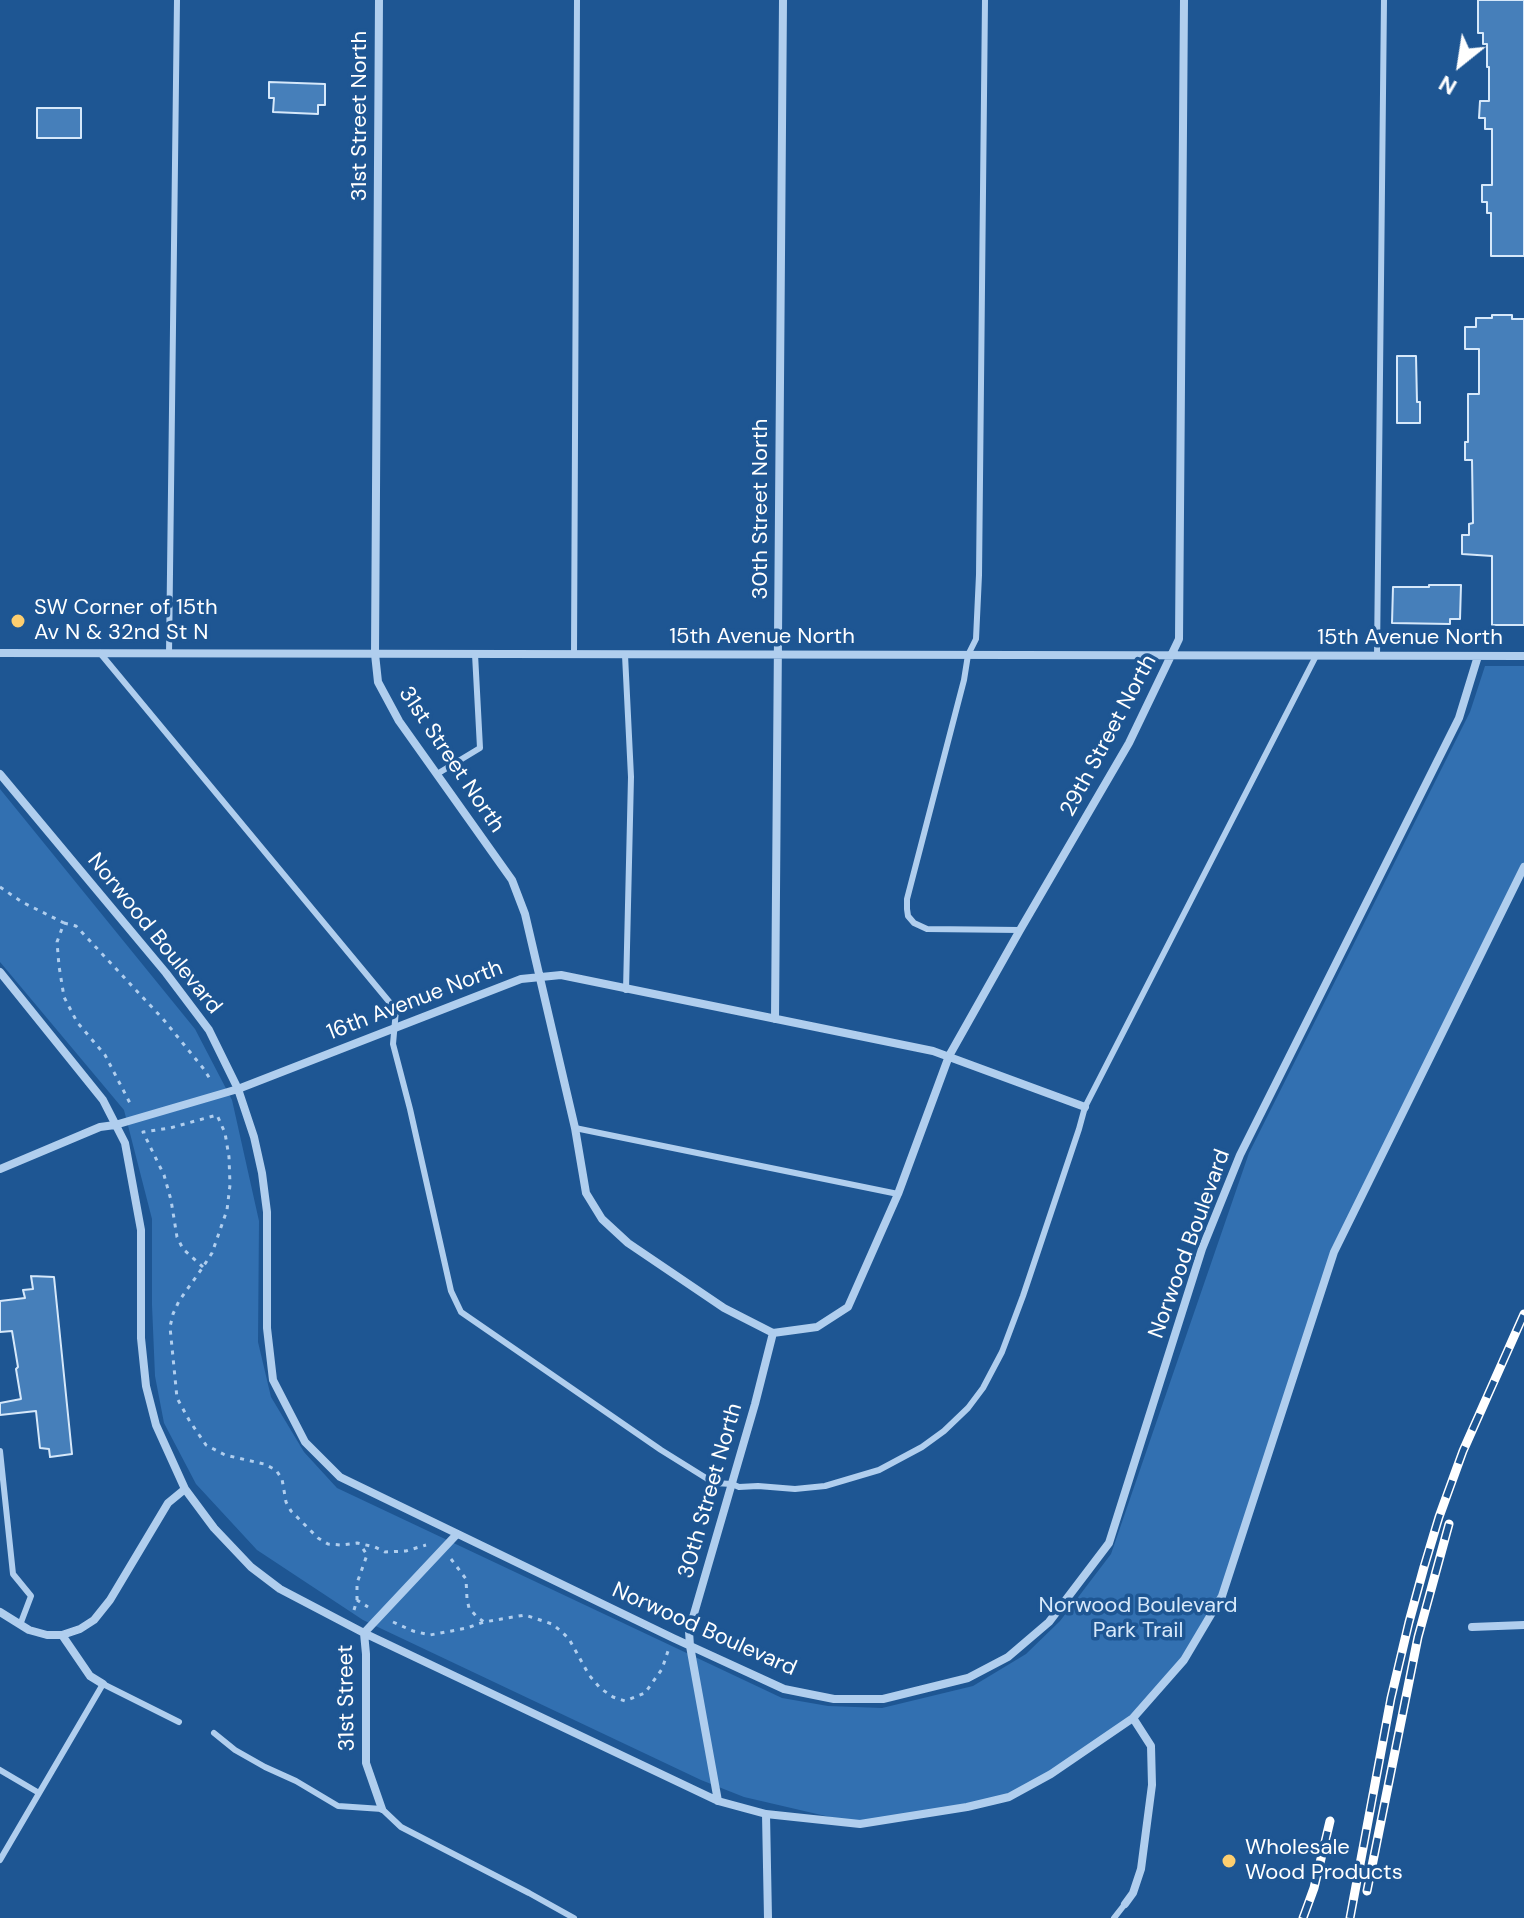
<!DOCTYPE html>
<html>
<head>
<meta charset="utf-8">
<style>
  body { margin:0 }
  #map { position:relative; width:1524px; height:1918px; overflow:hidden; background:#1e5693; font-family:"DM Sans",sans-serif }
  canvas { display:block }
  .north { position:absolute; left:1420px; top:24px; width:80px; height:80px; -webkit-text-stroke:6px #1e5693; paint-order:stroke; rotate:210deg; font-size:22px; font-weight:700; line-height:32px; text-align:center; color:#fff }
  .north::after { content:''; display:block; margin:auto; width:28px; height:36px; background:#fff; clip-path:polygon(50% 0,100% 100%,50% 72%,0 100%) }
</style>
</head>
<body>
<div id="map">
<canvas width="1524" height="1918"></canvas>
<div class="north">N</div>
</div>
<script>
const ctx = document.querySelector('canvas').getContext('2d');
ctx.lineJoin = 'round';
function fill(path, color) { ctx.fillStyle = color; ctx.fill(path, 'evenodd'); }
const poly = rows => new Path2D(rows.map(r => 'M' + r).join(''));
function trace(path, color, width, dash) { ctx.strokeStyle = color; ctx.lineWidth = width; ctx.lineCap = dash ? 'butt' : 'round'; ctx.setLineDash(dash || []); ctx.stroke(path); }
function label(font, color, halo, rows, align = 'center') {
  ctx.font = font + ' "DM Sans",sans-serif'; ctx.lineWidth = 7; ctx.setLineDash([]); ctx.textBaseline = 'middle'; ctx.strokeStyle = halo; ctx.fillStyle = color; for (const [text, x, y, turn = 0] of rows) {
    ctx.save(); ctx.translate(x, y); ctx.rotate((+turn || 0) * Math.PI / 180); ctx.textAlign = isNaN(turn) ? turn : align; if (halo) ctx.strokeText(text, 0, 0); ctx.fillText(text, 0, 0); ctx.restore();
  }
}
const green = poly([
  [1485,666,1524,666,1524,867,1334,1252,1222,1596,1184,1660,1133,1718,1009,1797,860,1824,744,1797,701,1780,363,1620,257,1550,196,1484,164,1423,155,1376,152,1305,152,1219,124,1110,0,962,0,789,195,1029,232,1100,259,1221,258,1342,271,1397,304,1452,337,1488,782,1698,828,1706,882,1708,973,1686,1026,1654,1060,1621,1111,1554,1249,1153,1470,712]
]);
const building = poly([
  [1478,0,1524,0,1524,256,1491,256,1491,213,1487,213,1487,202,1482,202,1482,185,1492,185,1492,129,1485,129,1485,118,1479,118,1480,101,1489,101,1489,67,1487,67,1487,44,1483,44,1483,33,1478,33,1478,0],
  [269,82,325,84,325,105,318,105,318,114,273,112,274,98,269,98,269,82],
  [37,108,81,108,81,138,37,138,37,108],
  [1492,315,1512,315,1512,319,1524,319,1524,625,1492,625,1492,556,1462,554,1462,535,1469,535,1469,524,1473,523,1472,460,1465,460,1465,442,1468,442,1468,394,1479,394,1479,349,1465,349,1465,327,1476,327,1476,318,1492,318,1492,315],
  [1397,356,1416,356,1417,402,1420,402,1420,423,1397,423,1397,356],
  [1429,585,1461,585,1460,619,1450,619,1450,624,1392,623,1393,587,1429,587,1429,585],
  [31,1276,54,1277,72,1454,50,1457,49,1449,40,1448,36,1411,0,1415,0,1403,21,1399,16,1369,18,1367,12,1331,0,1332,0,1301,25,1298,23,1290,33,1289,31,1276]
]);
const path = poly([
  [0,887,22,902,64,923,57,942,59,966,64,997,77,1022,105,1055,132,1107],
  [64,923,76,926,163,1019,203,1068,212,1082],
  [203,1267,183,1249,177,1237,171,1200,164,1175,143,1132,170,1128,217,1115,225,1133,229,1157,230,1185,227,1210,212,1253,203,1267,179,1301,173,1314,170,1327,177,1398,189,1420,206,1445,225,1455,264,1464,276,1470,282,1479,286,1502,291,1511,318,1538,328,1544,341,1545,357,1543,375,1547,385,1552,406,1551,426,1545],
  [451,1559,466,1579,467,1599,469,1608,476,1616,484,1622,525,1615,552,1624,562,1632,569,1639,589,1675,600,1688,613,1697,625,1701,645,1693,662,1669,668,1651],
  [357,1600,357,1583,367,1555,360,1544],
  [354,1610,357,1600,368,1607],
  [393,1622,413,1631,430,1635,467,1628,484,1622]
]);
const service = poly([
  [985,0,979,575,976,639,968,655,964,680,907,899,907,909,908,916,914,923,927,929,1020,930],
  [100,653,396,1010,393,1044,410,1109,451,1291,461,1312,661,1450,714,1483,732,1484,739,1487,758,1486,795,1489,825,1486,879,1470,922,1447,944,1431,968,1408,983,1388,1002,1352,1023,1296,1079,1129,1085,1107,1316,656],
  [169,654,177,0],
  [574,654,577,0],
  [625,655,631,777,626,990],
  [1377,656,1384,0],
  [437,774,480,748,475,654],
  [575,1128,898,1194],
  [0,1451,13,1574,31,1596,20,1625],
  [214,1733,235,1750,265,1767,296,1781,338,1806,382,1809,401,1827,529,1893,574,1918],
  [0,1770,39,1793],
  [0,1860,103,1684,179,1722],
  [1114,1918,1125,1904]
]);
const minor = poly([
  [379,0,375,654,378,682,399,721,512,880,525,914,575,1128,586,1193,602,1219,628,1243,724,1308,773,1333],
  [0,653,1524,656],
  [0,774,166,973,209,1030,238,1089,254,1137,262,1173,267,1212,267,1328,273,1380,305,1442,340,1477,673,1638,784,1689,834,1699,883,1699,968,1678,1008,1657,1049,1622,1109,1543,1202,1249,1240,1155,1459,718,1478,656],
  [0,972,103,1100,125,1143,141,1230,141,1338,146,1386,156,1425,185,1489,214,1528,251,1567,280,1589,364,1633,718,1801,766,1814,860,1824,967,1807,1009,1797,1051,1774,1133,1718,1184,1660,1222,1596,1334,1252,1524,867],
  [775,1019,783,0],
  [0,1169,100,1127,115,1125,238,1089,521,979,561,975,933,1051,1085,1107],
  [773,1333,817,1327,848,1307,898,1194,949,1056,1020,930,1129,743,1179,639,1184,0],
  [0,1612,29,1630,47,1635,62,1635,80,1629,94,1620,110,1600,168,1503,185,1489],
  [1472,1627,1524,1625],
  [62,1635,90,1676,103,1684],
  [718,1801,690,1646,689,1631,755,1404,773,1333],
  [382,1809,366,1763,366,1654,364,1633,457,1534],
  [766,1814,768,1918],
  [1125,1904,1133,1893,1141,1869,1152,1785,1151,1746,1133,1718]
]);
const rail = poly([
  [1367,1891,1418,1637,1449,1524],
  [1303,1918,1314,1888,1330,1821],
  [1350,1918,1391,1698,1409,1622,1424,1567,1439,1517,1463,1451,1524,1314]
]);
const markers = [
  [18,621,8,"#fdce6f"],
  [1229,1861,8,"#fdce6f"]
];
const streetNames = [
  ["31st Street North",360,116,-90],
  ["30th Street North",761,509,-90],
  ["15th Avenue North",762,637],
  ["15th Avenue North",1410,638],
  ["29th Street North",1109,736,-62],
  ["31st Street North",451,760,56],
  ["Norwood Boulevard",154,934,51],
  ["16th Avenue North",415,1001,-21],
  ["Norwood Boulevard",1190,1244,-70],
  ["30th Street North",711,1491,-74],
  ["Norwood Boulevard",704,1630,24],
  ["31st Street",347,1698,-91]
];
const poiNames = [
  ["SW Corner of 15th",34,608],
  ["Av N & 32nd St N",34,633],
  ["Wholesale",1245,1848],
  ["Wood Products",1245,1873]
];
const parkNames = [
  ["Norwood Boulevard",1138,1606],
  ["Park Trail",1138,1631]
];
fill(green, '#3270b1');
fill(building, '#467fba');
trace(building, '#d6e8fa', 2);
trace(path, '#b0ceee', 3, [4, 6]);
trace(service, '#b0ceee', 6);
trace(minor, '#b0ceee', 8);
trace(rail, '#fff', 9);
trace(rail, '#1e5693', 6, [18]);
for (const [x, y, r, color] of markers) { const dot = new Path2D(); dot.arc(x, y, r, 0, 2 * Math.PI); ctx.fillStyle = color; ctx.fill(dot); trace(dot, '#1e5693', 3); }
label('22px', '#fff', '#1e5693', streetNames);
label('22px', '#fff', '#1e5693', poiNames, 'left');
label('22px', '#d6e8fa', '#1e5693', parkNames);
</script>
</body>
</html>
